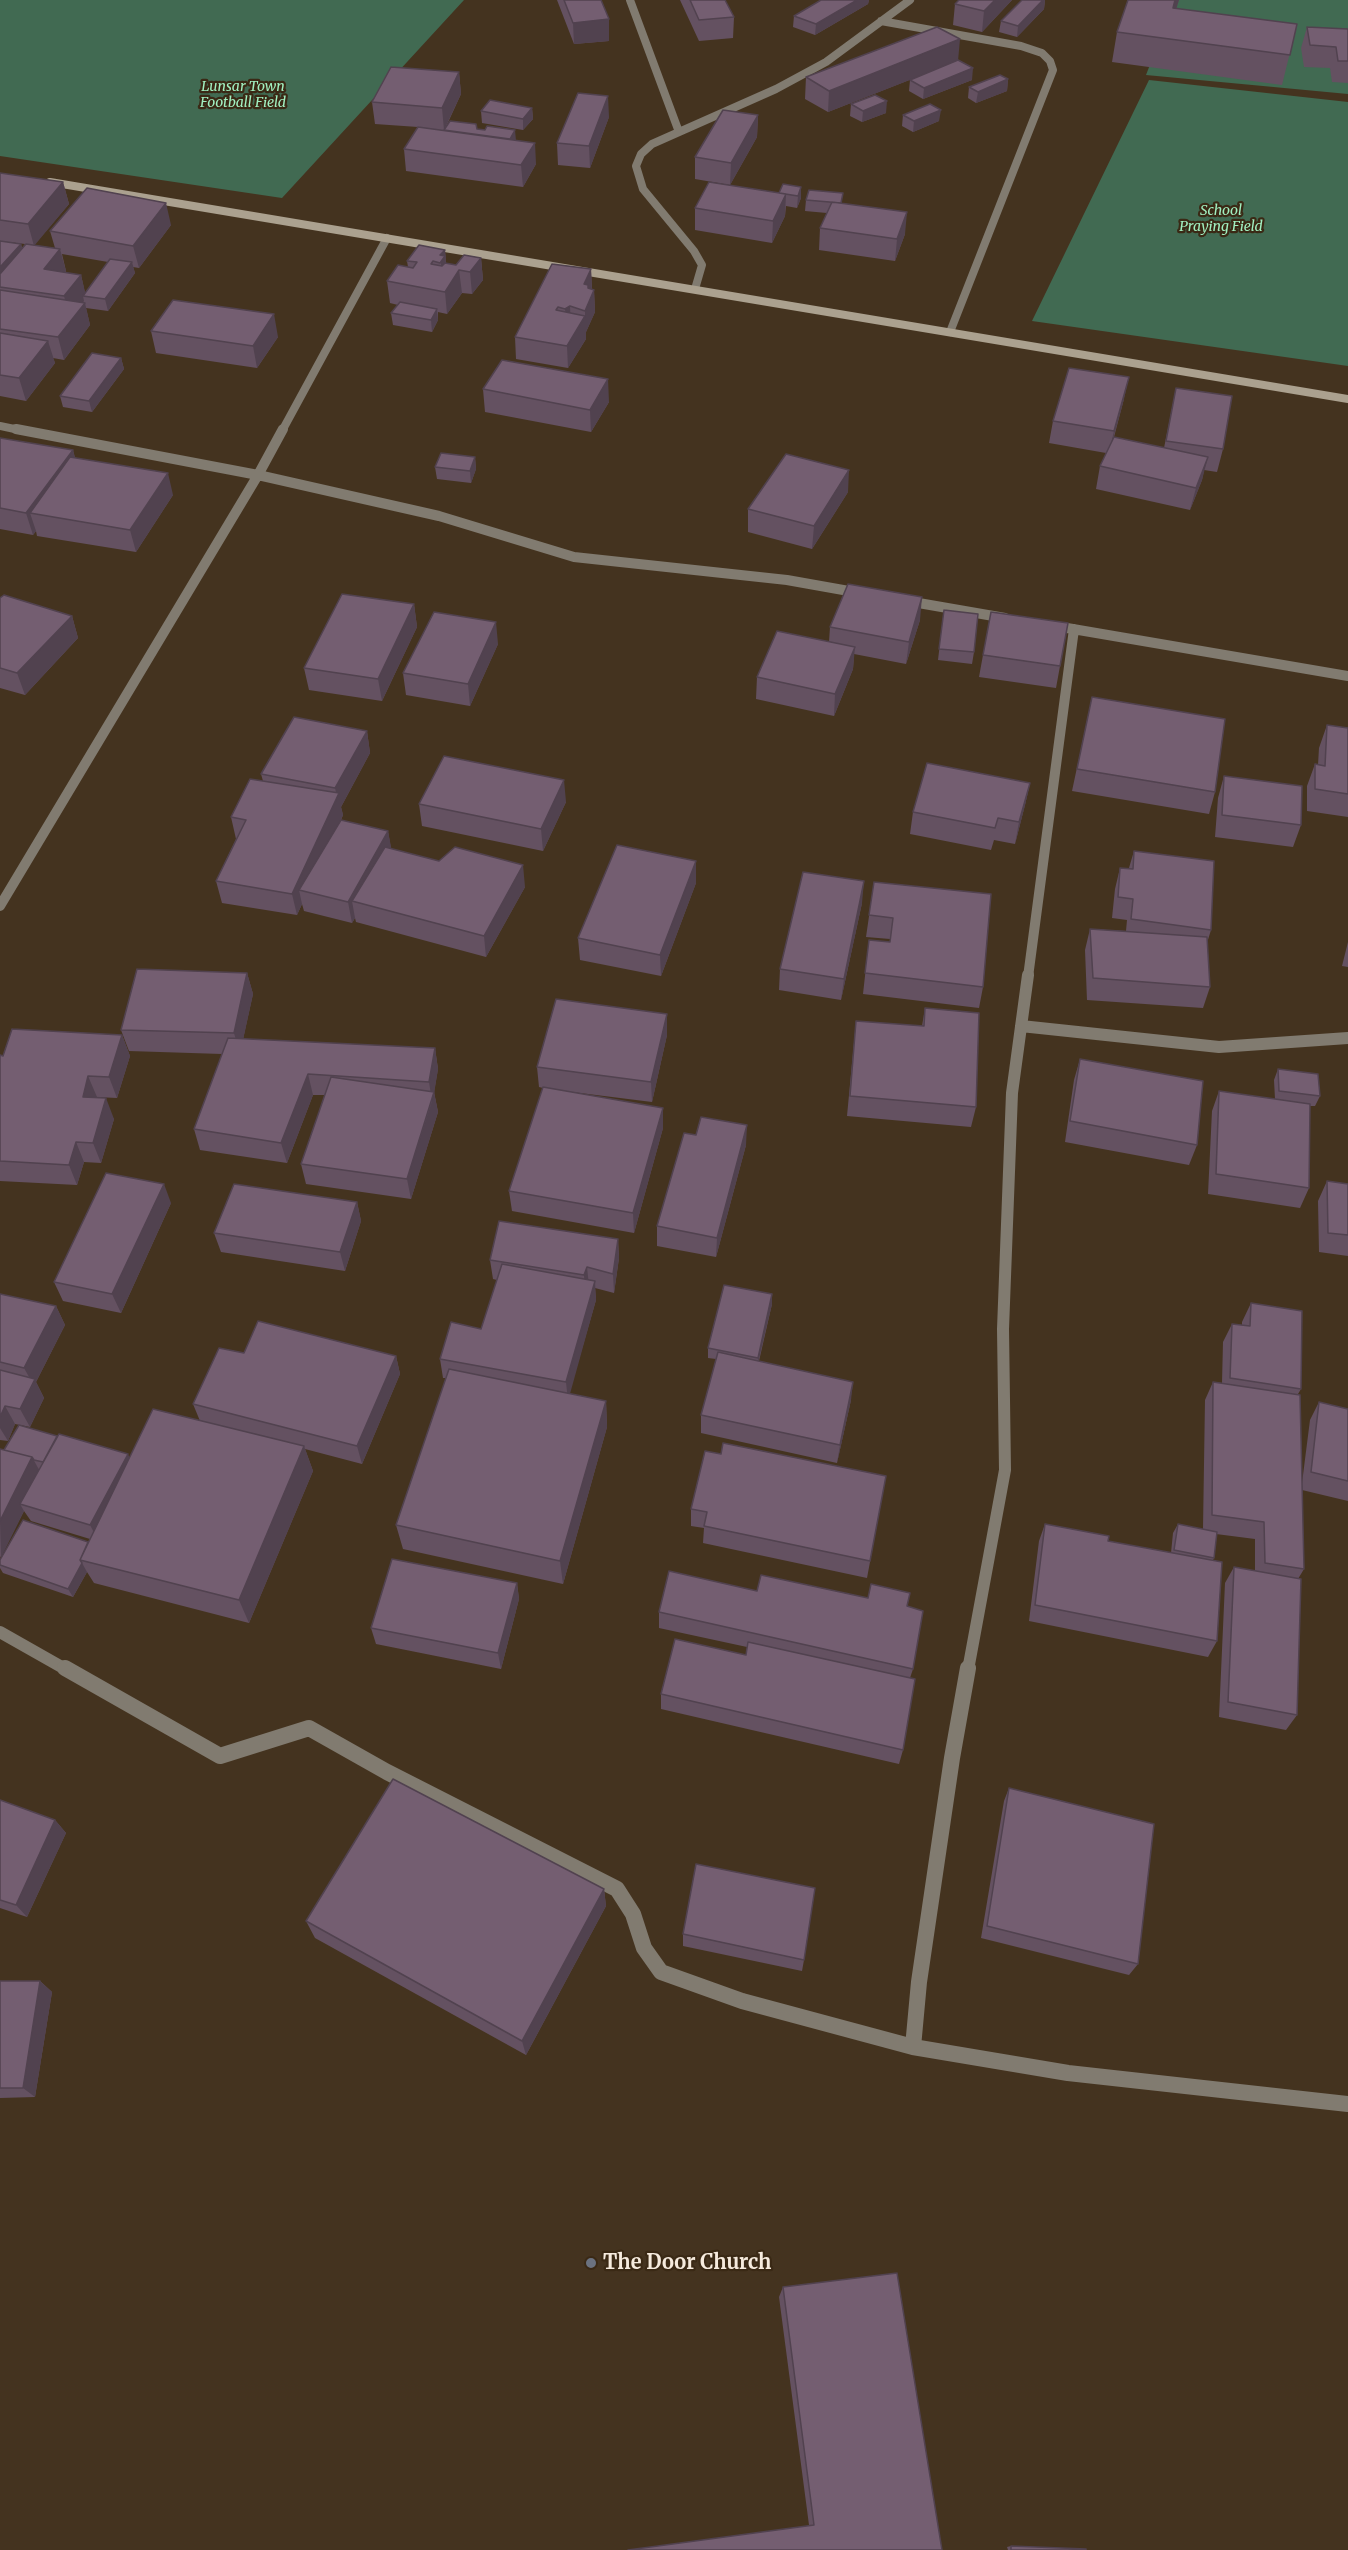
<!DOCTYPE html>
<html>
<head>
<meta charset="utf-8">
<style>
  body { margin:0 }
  canvas { display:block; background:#44331f }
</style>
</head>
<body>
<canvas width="1348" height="2550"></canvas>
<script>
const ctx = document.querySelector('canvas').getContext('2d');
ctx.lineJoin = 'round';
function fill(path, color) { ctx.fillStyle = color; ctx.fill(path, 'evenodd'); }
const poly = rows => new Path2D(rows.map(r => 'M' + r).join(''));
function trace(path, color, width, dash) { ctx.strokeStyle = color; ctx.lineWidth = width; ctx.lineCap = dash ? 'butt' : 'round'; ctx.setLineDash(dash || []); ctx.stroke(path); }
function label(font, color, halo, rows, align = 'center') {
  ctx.font = font + ' Merriweather,serif'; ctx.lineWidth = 4.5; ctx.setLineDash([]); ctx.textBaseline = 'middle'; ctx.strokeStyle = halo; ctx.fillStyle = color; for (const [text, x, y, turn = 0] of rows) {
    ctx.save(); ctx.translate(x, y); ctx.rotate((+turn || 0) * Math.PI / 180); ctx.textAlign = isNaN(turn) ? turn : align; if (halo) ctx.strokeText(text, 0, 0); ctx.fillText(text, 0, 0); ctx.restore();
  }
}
const green = poly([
  [0,0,464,0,282,198,0,156],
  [1175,0,1348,0,1348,94,1146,75],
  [1149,80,1348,102,1348,366,1032,321]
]);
const streetFar3 = poly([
  [630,0,679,132],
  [881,21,1021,46,1042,53,1050,61,1053,70,950,332],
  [695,289,702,265,694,251,643,189,636,166,641,154,652,144,776,89,826,62,910,0],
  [0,426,24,431],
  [282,431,387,238]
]);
const streetFar2 = poly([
  [16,429,258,475,439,516,574,557,787,580,860,593],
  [907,601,1005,618],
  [1067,628,1348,676],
  [0,906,258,475,283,429],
  [1028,977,1074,629]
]);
const streetFar1 = poly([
  [1021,1026,1219,1047,1348,1038],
  [0,1632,67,1670],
  [968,1670,1005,1470,1003,1329,1012,1093,1028,975]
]);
const street = poly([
  [65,1668,220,1756,309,1728,387,1772,617,1889,633,1914,644,1948,661,1972,742,2001,913,2047,1068,2073,1348,2104],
  [913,2047,919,1982,952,1758,968,1668]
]);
const secondary = poly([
  [50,182,1348,399]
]);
const wall = poly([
  [557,0,601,0,609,19,609,41,574,44],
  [680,0,725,0,734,17,733,38,699,41],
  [821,0,869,0,868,4,815,35,793,27,794,16],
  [959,0,1012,0,982,32,953,25,955,4],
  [1022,0,1045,0,1044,9,1017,37,999,32,1001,21],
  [1128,0,1179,0,1176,9,1297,24,1282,85,1112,62,1117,32],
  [1307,27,1348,29,1348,83,1332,82,1330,68,1304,67,1301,48],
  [958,61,972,80,923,99,909,91,910,80,922,75,828,112,805,99,806,77],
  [459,72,461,94,445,129,477,129,516,140,536,164,523,187,406,171,404,149,418,127,375,124,372,102],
  [1008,79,1007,91,976,103,968,98,969,87],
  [851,104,886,113,862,122,850,116],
  [532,108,533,119,523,130,482,123,481,111],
  [758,115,757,137,730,185,695,179,695,157],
  [903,115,939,121,913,132,902,126],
  [609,117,590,168,558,165,557,143],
  [0,173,63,182,69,204,34,245,55,248,50,231,171,225,139,268,133,267,135,273,108,311,86,308,90,325,64,360,53,358,55,363,26,401,0,396,0,241,21,244,22,248,25,244,0,241],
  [62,254,108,262,85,293,81,275,65,273,66,271],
  [783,184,801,198,797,208,786,206,785,216,772,243,695,230,695,208,779,193],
  [806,200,843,203,905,234,895,261,819,250,820,228,827,213,805,211],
  [445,250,446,263,456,265,481,258,483,280,472,294,462,293,447,314,438,312,438,320,432,332,393,325,391,313,398,305,390,303,387,281,408,267,407,261],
  [591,269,592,289,594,290,595,312,586,332,586,339,568,368,516,359,515,337],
  [151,331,278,337,257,368,156,353],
  [121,358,124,369,92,412,63,407,60,396],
  [1176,388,1223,449,1217,472,1204,470,1202,480,1190,510,1096,489,1100,466,1106,453,1049,443,1053,421,1124,399,1114,437,1164,448],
  [483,389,609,402,591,432,485,412],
  [0,438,73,450,75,458,173,495,136,552,37,536,36,531,33,535,0,529],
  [475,457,476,469,471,483,437,479,435,467],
  [848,492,812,549,748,532,748,509],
  [0,598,72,616,78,638,25,695,0,688],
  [414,604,417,627,382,701,309,690,304,668],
  [944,610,974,652,972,664,938,660],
  [920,620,906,664,854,654,853,669,834,716,756,699,757,677,829,642,830,627],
  [498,644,470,706,406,695,403,673],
  [983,655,1060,666,1056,688,979,677],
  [1092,697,1215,792,1209,814,1072,791],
  [1327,725,1348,728,1348,817,1307,811,1307,786,1315,764,1318,765,1319,748],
  [367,731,370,753,341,807,343,815,341,820,388,831,391,849,525,887,486,957,356,922,355,918,352,923,304,911,302,904,297,915,222,903,216,881,236,839,231,817,263,781,261,774],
  [1224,776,1301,825,1293,847,1215,837,1218,798],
  [1030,783,1025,805,1015,844,994,840,991,850,910,834,913,812],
  [566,802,543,851,422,826,419,804],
  [1134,851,1211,930,1207,943,1210,987,1203,1008,1087,1000,1085,950,1090,929,1126,931,1127,920,1112,918,1115,889,1120,868,1129,868],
  [696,861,696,883,661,976,580,960,578,938],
  [874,882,983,987,979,1008,863,994,869,940,890,942,890,939,866,937],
  [862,903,841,1000,779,990,780,969],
  [1348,942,1348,967,1342,966],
  [247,973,253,994,243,1039,435,1048,438,1069,434,1092,438,1112,411,1199,306,1184,301,1164,325,1095,313,1095,287,1163,200,1150,194,1129,222,1054,129,1051,121,1030],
  [925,1008,976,1107,971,1127,847,1116,856,1021,922,1026],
  [122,1035,130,1056,117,1098,97,1097,96,1098,114,1119,101,1163,84,1162,77,1185,0,1181,0,1055,3,1056],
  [667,1035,652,1102,556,1090,663,1128,634,1233,512,1211,509,1191,543,1088,539,1087,537,1067],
  [1080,1059,1197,1145,1189,1165,1065,1142,1074,1080],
  [1278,1069,1320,1096,1315,1106,1310,1106,1309,1188,1300,1208,1208,1194,1212,1111,1219,1091,1275,1099,1274,1080],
  [746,1145,716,1257,657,1246,657,1226],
  [1327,1181,1348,1184,1348,1256,1319,1252,1318,1201],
  [357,1202,361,1221,345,1271,221,1252,214,1233],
  [171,1203,121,1313,63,1301,54,1282],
  [618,1239,619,1258,614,1293,595,1288,596,1300,569,1394,606,1401,607,1427,563,1584,403,1549,396,1525,446,1378,443,1378,440,1359,481,1329,497,1280,493,1279,490,1260],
  [0,1294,56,1306,65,1325,36,1382,44,1398,30,1427,15,1424,8,1441,0,1440],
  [1251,1303,1301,1389,1298,1394,1302,1483,1310,1420,1319,1402,1348,1409,1348,1501,1302,1490,1304,1569,1298,1579,1297,1715,1286,1730,1219,1717,1225,1583,1234,1567,1255,1571,1255,1539,1216,1534,1214,1558,1213,1560,1217,1641,1208,1657,1029,1621,1039,1541,1045,1524,1108,1541,1171,1553,1173,1533,1178,1524,1203,1529,1205,1400,1213,1382,1222,1383,1223,1342,1232,1324,1242,1325,1242,1322],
  [772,1304,759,1361,851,1400,837,1463,701,1433,701,1415,716,1359,708,1358,708,1348],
  [244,1353,396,1356,400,1374,362,1464,305,1449,313,1471,249,1623,94,1583,87,1572,73,1597,3,1573,0,1568,0,1560,88,1542,90,1539,31,1521,24,1511,0,1558,0,1449,4,1450,58,1437,129,1458,200,1421,193,1404],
  [721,1454,886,1476,867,1578,703,1543,704,1528,691,1526,691,1509],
  [517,1583,519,1599,501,1669,376,1644,371,1628],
  [757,1591,907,1606,913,1669,910,1678,903,1750,899,1764,661,1709,661,1694,746,1655,747,1647,659,1628,659,1612],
  [1009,1788,1138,1964,1129,1975,981,1938,1004,1801],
  [0,1800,55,1820,66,1833,27,1917,0,1908],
  [604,1889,606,1906,526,2055,315,1938,306,1921],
  [683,1934,804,1960,802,1971,683,1946],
  [0,1981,40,1981,52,1992,35,2097,0,2098],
  [783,2287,942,2550,809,2525,779,2297],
  [1011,2546,1086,2550,1008,2550,1007,2547]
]);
const shadedWall = poly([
  [857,0,869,0,868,4,815,35,816,24],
  [995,0,1012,0,982,32,984,11],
  [1043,0,1045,0,1044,9,1017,37,1018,26],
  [1175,0,1179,0,1167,38,1173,8],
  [609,19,609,41,574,44,573,23],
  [960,39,958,61,828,112,829,91],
  [973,68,972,80,923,99,924,88],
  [459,72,461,94,444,130,442,108],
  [1008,79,1007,91,976,103,978,92],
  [608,96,609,117,590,168,589,146],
  [887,101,886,113,862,122,863,111],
  [532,108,533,119,523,130,523,119],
  [941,110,939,121,913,132,914,121],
  [758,115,757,137,730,185,731,163],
  [515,130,516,141,508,141],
  [535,143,536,164,523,187,521,165],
  [63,182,69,204,34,246,28,224],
  [801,187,801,198,797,208,798,196],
  [786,194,785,216,772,243,773,221],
  [166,203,171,225,139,268,133,246],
  [907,212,905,234,895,261,897,239],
  [21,244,27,267,0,287,0,267],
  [60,249,66,271,50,292,44,269],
  [445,250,447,278,443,285,440,255],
  [481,258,483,280,472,294,470,272],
  [132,262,135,273,108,311,105,299],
  [591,269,592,291,584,284],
  [459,270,462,293,447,314,445,292],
  [81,275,86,296,83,296,84,301,70,319,64,296],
  [594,290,595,312,586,332,586,339,568,368,567,346,585,317,585,311],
  [85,303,90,325,64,360,58,337],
  [570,306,571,328,567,331,565,309],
  [437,309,438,320,432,332,431,320],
  [274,314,278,337,257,368,253,346],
  [48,341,55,363,26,401,19,378],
  [121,358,124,369,92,412,89,401],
  [1129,377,1124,399,1109,453,1114,431],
  [608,379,609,402,591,432,590,410],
  [73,450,79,473,30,513,36,531,33,535,26,513],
  [475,457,476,469,471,483,470,471],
  [1208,457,1202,480,1190,510,1196,488],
  [849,470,848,492,812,549,814,526],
  [168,473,173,495,136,552,130,530],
  [922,597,920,620,906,664,909,642],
  [414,604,417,627,382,701,378,679],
  [72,616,78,638,25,695,17,673],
  [496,622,498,644,470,706,468,684],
  [855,647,853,669,834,716,835,694],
  [367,731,370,753,341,807,343,815,308,892,299,890,302,904,297,915,292,894,337,797,335,788],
  [564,780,566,802,543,851,541,829],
  [1030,783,1025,805,1015,844,1019,822],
  [388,831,392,852,352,901,355,918,352,923,348,902],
  [696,861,696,883,661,976,660,955],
  [523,865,525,887,486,957,484,936],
  [864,881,862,903,841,1000,844,979],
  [247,973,253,994,240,1054,234,1033],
  [667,1014,667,1035,652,1102,651,1082],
  [122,1035,130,1056,117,1098,109,1077],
  [435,1048,438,1069,434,1094,434,1092,438,1112,411,1199,407,1179,432,1101,429,1082],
  [308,1074,313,1095,287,1163,281,1143],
  [88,1076,97,1097,91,1118,83,1097],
  [106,1098,114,1119,101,1163,93,1143],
  [663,1108,663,1128,634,1233,633,1213],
  [747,1125,746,1145,716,1257,717,1238],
  [76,1142,84,1162,77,1185,69,1165],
  [164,1184,171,1203,121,1313,112,1294],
  [357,1202,361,1221,345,1271,340,1252],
  [618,1239,619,1258,614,1293,613,1274],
  [587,1267,589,1286,585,1294,584,1275],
  [595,1281,596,1300,568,1401,566,1382],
  [772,1294,772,1304,757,1367,758,1358],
  [56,1306,65,1325,36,1382,44,1398,30,1427,20,1409,33,1384,24,1368],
  [396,1356,400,1374,362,1464,357,1446],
  [853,1382,851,1400,837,1463,840,1445],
  [606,1401,607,1427,563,1584,560,1561],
  [5,1406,15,1424,8,1441,0,1428,0,1417],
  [304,1446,313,1471,249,1623,239,1600],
  [128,1454,136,1472,99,1542,90,1525],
  [32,1457,42,1475,20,1504,24,1511,1,1558,0,1521],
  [82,1563,87,1572,73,1597,68,1589],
  [517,1583,519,1599,501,1669,498,1653],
  [55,1820,66,1833,27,1917,16,1905],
  [604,1889,606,1906,526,2055,522,2041],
  [40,1981,52,1992,35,2097,23,2088]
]);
const building = poly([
  [564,0,601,0,609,19,573,23,564,0],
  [690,0,725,0,734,17,699,20,690,0],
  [821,0,857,0,816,24,794,16,821,0],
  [959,0,995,0,984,11,955,4,959,0],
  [1022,0,1043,0,1018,26,1001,21,1022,0],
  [1128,0,1175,0,1173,8,1297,24,1290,55,1117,32,1128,0],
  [937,27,960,39,829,91,806,77,937,27],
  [1307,27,1348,29,1348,61,1338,61,1336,47,1310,45,1307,27],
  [958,60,973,68,924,88,910,80,958,60],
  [391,67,459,72,442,108,372,102,391,67],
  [1000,75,1008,79,978,92,969,87,1000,75],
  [578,93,608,96,589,146,557,143,578,93],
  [875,95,887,101,863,111,851,104,875,95],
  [490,100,532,108,523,119,481,111,490,100],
  [930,104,941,110,914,121,903,115,930,104],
  [723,110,758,115,731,163,695,157,723,110],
  [450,121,476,124,477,129,485,130,487,126,515,130,510,139,444,130,450,121],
  [418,127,535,143,521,165,404,149,418,127],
  [0,173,63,182,28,224,0,220,0,173],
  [709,182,786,194,773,221,695,208,709,182],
  [783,184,801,187,798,196,779,193,783,184],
  [87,188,166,203,133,246,50,231,87,188],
  [809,190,843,193,841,203,806,200,809,190],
  [832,202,907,212,897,239,820,228,832,202],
  [0,241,21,244,0,267,0,241],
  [26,244,60,249,44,269,81,275,64,296,0,287,0,274,26,244],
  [419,245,445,250,440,255,445,256,440,263,433,261,431,264,442,266,445,263,456,265,464,255,481,258,470,272,459,270,445,292,387,281,398,265,413,268,417,262,407,261,419,245],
  [110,259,132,262,105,299,83,296,110,259],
  [552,264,591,269,584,284,588,285,588,288,594,290,585,311,570,306,565,309,558,307,556,310,585,316,567,346,515,337,552,264],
  [0,290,85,303,58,337,0,329,0,290],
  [173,300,274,314,253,346,151,331,173,300],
  [400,302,437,309,431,320,391,313,400,302],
  [0,333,48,341,19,378,0,375,0,333],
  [92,353,121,358,89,401,60,396,92,353],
  [502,360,608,379,590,410,483,389,502,360],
  [1069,368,1129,377,1114,431,1053,421,1069,368],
  [1176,388,1232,396,1223,449,1166,441,1176,388],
  [1114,437,1208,457,1196,488,1100,466,1114,437],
  [0,438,73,450,26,513,0,508,0,438],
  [441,453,475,457,470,471,435,467,441,453],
  [786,454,849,470,814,526,748,509,786,454],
  [70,457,168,473,130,530,30,513,70,457],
  [848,584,922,597,909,642,830,627,848,584],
  [342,594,414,604,378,679,304,668,342,594],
  [4,595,72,616,17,673,0,668,0,598,4,595],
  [944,610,978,614,974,652,939,649,944,610],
  [434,612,496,622,468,684,403,673,434,612],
  [991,612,1068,623,1060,666,983,655,991,612],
  [777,631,855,647,835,694,757,677,777,631],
  [1092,697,1225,719,1215,792,1077,769,1092,697],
  [294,717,367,731,335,788,261,774,294,717],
  [1327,725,1348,728,1348,794,1315,789,1315,764,1325,766,1327,725],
  [444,756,564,780,541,829,419,804,444,756],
  [927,763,1030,783,1019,822,998,818,995,828,913,812,927,763],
  [1224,776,1302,786,1301,825,1222,815,1224,776],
  [250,779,339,793,292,894,216,881,246,820,231,817,250,779],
  [341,820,388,831,348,902,299,890,341,820],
  [617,845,696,861,660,955,578,938,617,845],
  [385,847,439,861,455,847,523,865,484,936,352,901,385,847],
  [1134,851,1214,861,1211,930,1131,919,1133,899,1118,897,1120,868,1133,869,1134,851],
  [803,872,864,881,844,979,780,969,803,872],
  [874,882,991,894,983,987,865,973,869,940,890,942,893,918,869,915,874,882],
  [1090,929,1207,937,1210,987,1093,978,1090,929],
  [137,969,247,973,234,1033,121,1030,137,969],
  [556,999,667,1014,651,1082,537,1067,556,999],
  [925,1008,979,1013,976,1107,850,1096,856,1021,924,1026,925,1008],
  [12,1029,122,1035,109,1077,88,1076,83,1097,106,1098,93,1143,76,1142,69,1165,0,1161,0,1055,3,1056,12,1029],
  [228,1038,435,1048,429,1082,308,1074,281,1143,194,1129,228,1038],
  [1080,1059,1203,1081,1197,1145,1070,1121,1080,1059],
  [1278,1069,1318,1074,1320,1096,1279,1091,1278,1069],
  [331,1077,434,1092,407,1179,301,1164,331,1077],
  [543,1087,663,1108,633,1213,509,1191,543,1087],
  [1219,1091,1310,1104,1309,1188,1216,1174,1219,1091],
  [701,1117,747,1125,717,1238,657,1226,684,1133,696,1135,701,1117],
  [106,1173,164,1184,112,1294,54,1282,106,1173],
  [1327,1181,1348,1184,1348,1235,1328,1233,1327,1181],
  [234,1184,357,1202,340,1252,214,1233,234,1184],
  [499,1221,618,1239,613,1274,587,1267,584,1275,490,1260,499,1221],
  [502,1264,595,1281,566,1382,440,1359,451,1322,481,1329,502,1264],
  [724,1285,772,1294,758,1358,708,1348,724,1285],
  [0,1294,56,1306,24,1368,0,1362,0,1294],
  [1251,1303,1302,1311,1301,1389,1230,1378,1232,1324,1250,1326,1251,1303],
  [258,1321,396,1356,357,1446,193,1404,219,1348,244,1353,258,1321],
  [718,1352,853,1382,840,1445,701,1415,718,1352],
  [449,1369,606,1401,560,1561,396,1525,449,1369],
  [0,1370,35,1379,20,1409,5,1406,0,1417,0,1370],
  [1213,1382,1300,1395,1304,1569,1265,1563,1264,1522,1212,1515,1213,1382],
  [1319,1402,1348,1409,1348,1481,1311,1472,1319,1402],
  [153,1409,304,1446,239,1600,80,1560,153,1409],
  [19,1425,57,1436,43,1462,34,1460,32,1457,4,1450,19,1425],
  [59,1434,128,1454,90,1525,20,1504,59,1434],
  [723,1443,886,1476,870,1561,704,1526,707,1512,691,1509,705,1451,721,1454,723,1443],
  [0,1449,32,1457,0,1521,0,1449],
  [23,1520,88,1542,80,1560,82,1563,68,1589,0,1565,0,1560,23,1520],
  [1045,1524,1109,1536,1108,1541,1222,1562,1217,1641,1035,1605,1045,1524],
  [1178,1524,1217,1532,1214,1558,1174,1550,1178,1524],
  [392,1559,517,1583,498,1653,371,1628,392,1559],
  [1234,1567,1301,1579,1297,1715,1228,1702,1234,1567],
  [669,1571,757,1591,761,1575,868,1598,871,1584,910,1593,907,1606,923,1611,913,1669,659,1612,669,1571],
  [675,1639,746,1655,748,1642,915,1679,903,1750,661,1694,675,1639],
  [393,1779,604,1889,522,2041,306,1921,393,1779],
  [1009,1788,1154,1824,1138,1964,987,1926,1009,1788],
  [0,1800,55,1820,16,1905,0,1900,0,1800],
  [696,1864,815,1888,804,1960,683,1934,696,1864],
  [0,1981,40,1981,23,2088,0,2088,0,1981],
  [897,2273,942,2550,628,2550,814,2525,783,2287,897,2273],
  [1011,2546,1086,2549,1086,2550,1011,2550,1011,2546]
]);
const markers = [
  [591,2263,6,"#6b7280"]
];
const farParknames = [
  ["Lunsar Town",243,87],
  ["Football Field",243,103],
  ["School",1221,211],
  ["Praying Field",1221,227]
];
const nearPoinames = [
  ["The Door Church",603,2263]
];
fill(green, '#416a52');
trace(streetFar3, '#817b70', 8);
trace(streetFar2, '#817b70', 10);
trace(streetFar1, '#817b70', 12);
trace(street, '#817b70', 16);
trace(secondary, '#aba18f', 8);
fill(wall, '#645161');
fill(shadedWall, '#51424f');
fill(building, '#745e71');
trace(building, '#51424f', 1.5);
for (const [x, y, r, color] of markers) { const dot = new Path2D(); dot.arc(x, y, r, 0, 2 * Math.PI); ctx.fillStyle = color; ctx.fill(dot); trace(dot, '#3a2915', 2); }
label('italic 14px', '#a1f0c1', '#3a2915', farParknames);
label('bold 20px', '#f6ebde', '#3a2915', nearPoinames, 'left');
</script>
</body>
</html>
